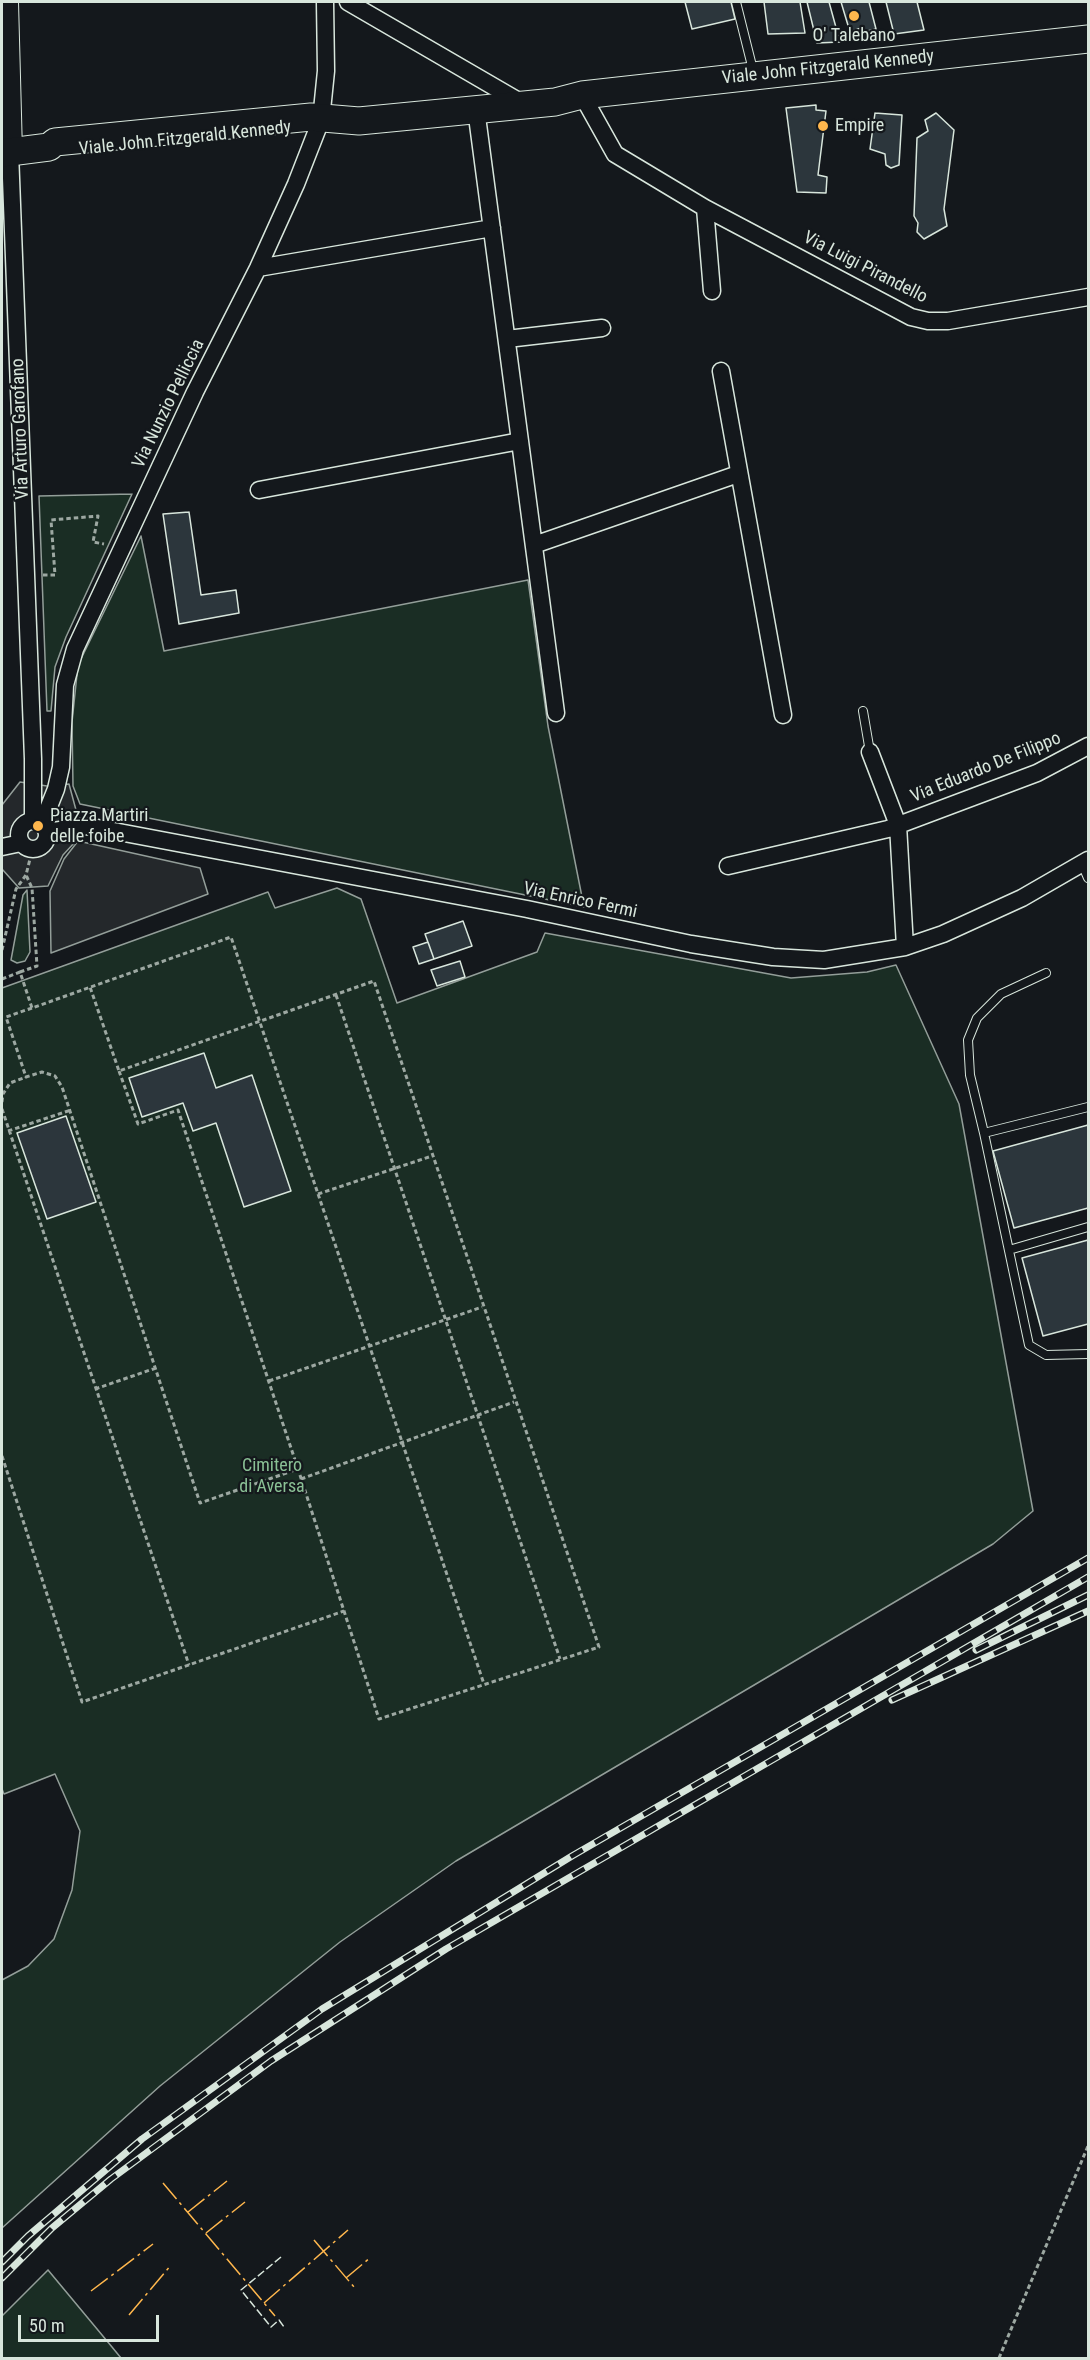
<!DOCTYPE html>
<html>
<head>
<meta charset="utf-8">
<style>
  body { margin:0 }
  #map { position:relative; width:1090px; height:2360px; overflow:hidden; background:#14181c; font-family:"Roboto Condensed",sans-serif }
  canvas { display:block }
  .frame { position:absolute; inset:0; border:3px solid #d8e6dc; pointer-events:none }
  .scale { position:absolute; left:18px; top:2315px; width:141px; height:27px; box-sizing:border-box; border:3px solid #d8e6dc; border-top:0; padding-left:8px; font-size:18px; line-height:21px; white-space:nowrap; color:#d8e6dc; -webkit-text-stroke:4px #14181c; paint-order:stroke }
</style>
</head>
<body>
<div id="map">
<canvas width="1090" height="2360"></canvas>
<div class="frame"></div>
<div class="scale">50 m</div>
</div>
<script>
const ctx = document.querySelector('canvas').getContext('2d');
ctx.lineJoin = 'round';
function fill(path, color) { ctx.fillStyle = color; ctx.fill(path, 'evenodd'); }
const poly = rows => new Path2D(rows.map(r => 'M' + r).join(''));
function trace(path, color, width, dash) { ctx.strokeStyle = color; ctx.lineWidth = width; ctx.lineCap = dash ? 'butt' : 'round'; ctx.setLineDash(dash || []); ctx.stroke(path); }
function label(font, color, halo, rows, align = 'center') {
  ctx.font = font + ' "Roboto Condensed",sans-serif'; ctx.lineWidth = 4.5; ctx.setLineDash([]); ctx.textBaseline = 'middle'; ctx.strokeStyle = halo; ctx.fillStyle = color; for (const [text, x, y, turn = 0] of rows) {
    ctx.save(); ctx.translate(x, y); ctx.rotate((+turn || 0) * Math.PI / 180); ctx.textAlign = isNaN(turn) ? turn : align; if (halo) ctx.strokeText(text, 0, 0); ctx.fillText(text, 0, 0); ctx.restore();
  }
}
const green = poly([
  [132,494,66,637,55,667,51,711,47,711,39,496,132,494],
  [141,536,164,651,528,580,548,726,584,907,80,804,73,786,72,722,78,665,141,536],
  [337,888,361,899,397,1003,537,952,545,933,791,978,867,972,896,965,959,1104,1033,1511,993,1544,456,1861,340,1942,160,2086,2,2228,2,1980,28,1966,54,1939,72,1890,80,1831,55,1774,4,1794,2,1789,2,988,268,892,275,908,337,888],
  [27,890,30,952,25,961,17,963,11,960,23,895,27,890],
  [48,2270,112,2347,121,2358,2,2358,2,2316,48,2270]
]);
const parking = poly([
  [20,782,47,786,69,784,76,810,75,842,63,855,48,886,19,888,2,869,2,805,20,782],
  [78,841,200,868,208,894,51,953,50,891,64,859,78,841]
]);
const building = poly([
  [685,2,731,2,735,19,692,29,685,2],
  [764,2,800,2,805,33,768,34,764,2],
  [807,2,829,2,840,42,817,43,807,2],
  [841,2,869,2,876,29,863,32,861,28,850,32,841,2],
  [886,2,917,2,924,30,894,34,886,2],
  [816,105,816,110,826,111,818,175,827,177,826,193,797,192,786,108,816,105],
  [875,113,902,115,899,165,891,168,886,165,885,154,870,149,875,113],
  [936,113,954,130,944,209,947,226,924,239,917,232,918,223,914,216,917,138,928,131,925,120,936,113],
  [189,512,201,595,236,590,239,613,179,624,163,514,189,512],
  [463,921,472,946,434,959,425,934,463,921],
  [428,942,434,959,419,964,413,947,428,942],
  [460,961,465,977,437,986,431,970,460,961],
  [204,1053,216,1088,252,1075,291,1191,244,1207,216,1123,193,1131,183,1103,142,1117,129,1078,204,1053],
  [66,1116,96,1202,47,1219,17,1133,66,1116],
  [1088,1125,1088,1208,1014,1228,993,1151,1088,1125],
  [1088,1240,1088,1324,1043,1336,1022,1258,1088,1240]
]);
const path = poly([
  [43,575,55,575,51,520,98,516,93,542,104,544],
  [2,950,16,889,26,875,30,859],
  [20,972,37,966,32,888,26,875],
  [2,979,20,972,32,1008,231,937,484,1684],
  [336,995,560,1659],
  [32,1008,6,1017,26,1077,42,1072,55,1076,62,1087,200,1503,298,1469,379,1719,599,1647,374,981,119,1071,90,987],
  [119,1071,138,1124,178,1110,298,1469],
  [2,1102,3,1094,10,1083,26,1077],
  [2,1109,189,1665],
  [8,1131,71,1110],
  [318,1194,432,1156],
  [269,1381,482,1307],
  [95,1389,156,1368],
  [2,1456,82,1702,344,1611],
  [301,1479,514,1402],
  [999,2358,1088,2146]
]);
const lane = poly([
  [736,2,754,74],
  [863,711,870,752],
  [1082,864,1088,878],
  [1088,1107,984,1133,1029,1345,1046,1355,1088,1354],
  [984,1133,970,1075,968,1040,977,1018,1001,994,1046,973],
  [1009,1250,1088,1227]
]);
const street = poly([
  [348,2,515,99],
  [582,95,615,154,705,208,911,317,928,321,948,321,1088,297],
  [476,109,556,713],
  [10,152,33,759,33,821],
  [705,208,712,291],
  [258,268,492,228],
  [507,339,602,328],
  [721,371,783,715],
  [259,490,520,441],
  [534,545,738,474],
  [870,752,898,825,905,947],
  '19 835a14 14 0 1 1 28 0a14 14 0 1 1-28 0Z',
  [42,824,56,789,61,767,65,685,75,649,195,392,258,268,296,184,321,120,326,71,325,2],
  [47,832,87,826,527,909,691,944,773,957,824,960,905,947,943,934,1022,898,1088,860],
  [2,847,21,843],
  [728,866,888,829,1037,773,1088,746]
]);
const secondary = poly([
  [6,2,10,152]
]);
const primary = poly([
  [2,153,49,147,55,142,311,117,359,121,555,102,582,95,1088,39]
]);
const rail = poly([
  [976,1650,1088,1595],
  [892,1700,1088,1611],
  [2,2262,28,2236,142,2139,322,2009,572,1856,1088,1558],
  [2,2278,52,2228,111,2179,271,2061,446,1949,1088,1577]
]);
const fence = poly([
  [281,2257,241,2290,271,2327,279,2320,284,2327]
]);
const power = poly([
  [163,2183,275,2316],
  [188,2212,227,2181],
  [206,2233,245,2202],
  [314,2240,354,2287],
  [346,2278,371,2257],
  [91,2291,153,2244],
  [264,2303,348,2230],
  [129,2315,171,2265]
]);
const markers = [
  [854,16,6,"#ffb74d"],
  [823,126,6,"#ffb74d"],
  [38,826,6,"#ffb74d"]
];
const poiNames = [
  ["O' Talebano",854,36,"center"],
  ["Empire",835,126],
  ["Piazza Martiri",50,816],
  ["delle foibe",50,837]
];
const streetNames = [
  ["Viale John Fitzgerald Kennedy",828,68,-6],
  ["Viale John Fitzgerald Kennedy",185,139,-6],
  ["Via Luigi Pirandello",865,268,27],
  ["Via Nunzio Pelliccia",169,404,-64],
  ["Via Arturo Garofano",21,429,-92],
  ["Via Eduardo De Filippo",986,768,-22],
  ["Via Enrico Fermi",580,901,12]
];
const parkNames = [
  ["Cimitero",272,1466],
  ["di Aversa",272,1487]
];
fill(green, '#1a2d24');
trace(green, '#939e99', 1.5);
fill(parking, '#24282b');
trace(parking, '#939e99', 1.5);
fill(building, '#2c363c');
trace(building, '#d8e6dc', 1.5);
trace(lane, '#d8e6dc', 10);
trace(street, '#d8e6dc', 19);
trace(secondary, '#d8e6dc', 26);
trace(primary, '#d8e6dc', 29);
trace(path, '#9da8a2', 3, [4.5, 3]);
trace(lane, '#14181c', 8);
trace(street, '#14181c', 16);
trace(secondary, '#14181c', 24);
trace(primary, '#14181c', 27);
trace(rail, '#d8e6dc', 7);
trace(rail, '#14181c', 4.5, [14]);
trace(fence, '#d8e6dc', 1.5, [8, 3]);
trace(power, '#ffb74d', 1.5, [21, 4.5, 3, 4.5]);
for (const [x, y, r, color] of markers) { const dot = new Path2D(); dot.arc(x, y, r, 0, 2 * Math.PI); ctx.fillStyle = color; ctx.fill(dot); trace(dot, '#14181c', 2); }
label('18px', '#d8e6dc', '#14181c', poiNames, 'left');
label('18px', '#d8e6dc', '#14181c', streetNames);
label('18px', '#8ac095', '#14181c', parkNames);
</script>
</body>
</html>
